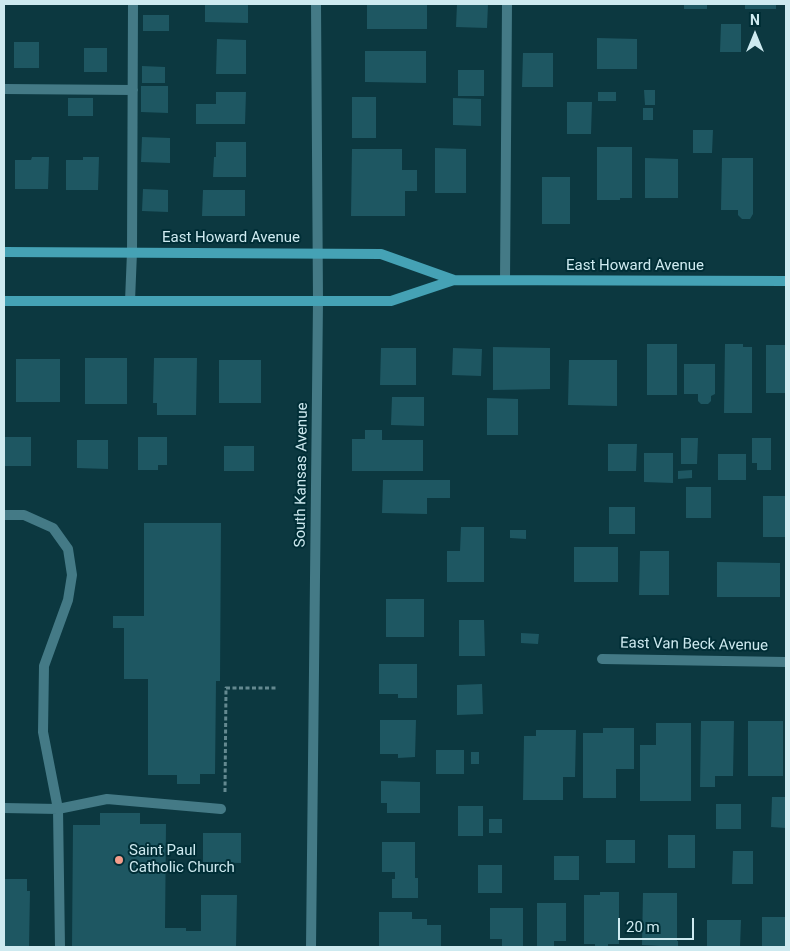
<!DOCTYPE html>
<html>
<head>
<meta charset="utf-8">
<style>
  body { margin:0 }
  #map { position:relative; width:790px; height:951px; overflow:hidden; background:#0c3840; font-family:Roboto,sans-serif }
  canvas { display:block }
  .frame { position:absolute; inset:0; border:5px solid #ceeaf0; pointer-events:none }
  .north { position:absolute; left:730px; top:10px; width:50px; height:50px; -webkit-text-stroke:4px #002e36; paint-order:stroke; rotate:0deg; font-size:14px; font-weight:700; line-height:20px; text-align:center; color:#ceeaf0 }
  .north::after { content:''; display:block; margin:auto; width:18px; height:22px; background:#ceeaf0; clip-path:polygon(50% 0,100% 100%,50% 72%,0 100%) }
  .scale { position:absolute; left:618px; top:918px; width:76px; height:22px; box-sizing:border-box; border:2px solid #ceeaf0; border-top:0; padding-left:6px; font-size:15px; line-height:18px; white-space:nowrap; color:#ceeaf0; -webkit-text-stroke:4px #002e36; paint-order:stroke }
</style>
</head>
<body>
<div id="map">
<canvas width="790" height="951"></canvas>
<div class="frame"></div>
<div class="north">N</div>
<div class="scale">20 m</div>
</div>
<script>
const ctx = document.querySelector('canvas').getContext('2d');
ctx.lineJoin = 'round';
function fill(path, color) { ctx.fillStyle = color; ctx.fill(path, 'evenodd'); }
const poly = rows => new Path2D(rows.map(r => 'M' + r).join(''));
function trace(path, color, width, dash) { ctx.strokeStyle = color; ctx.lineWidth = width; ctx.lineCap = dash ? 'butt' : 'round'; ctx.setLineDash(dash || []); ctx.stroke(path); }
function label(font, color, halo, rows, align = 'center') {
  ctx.font = font + ' Roboto,sans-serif'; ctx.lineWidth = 4; ctx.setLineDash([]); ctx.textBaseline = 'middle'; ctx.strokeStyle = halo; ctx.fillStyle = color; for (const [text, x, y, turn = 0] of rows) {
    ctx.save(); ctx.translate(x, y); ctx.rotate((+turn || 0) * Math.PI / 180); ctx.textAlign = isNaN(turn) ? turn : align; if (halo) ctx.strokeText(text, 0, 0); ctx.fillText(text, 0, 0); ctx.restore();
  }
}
const building = poly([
  [205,4,248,4,248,23,205,22],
  [367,4,427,4,427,29,367,29],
  [457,4,488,4,487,28,456,27],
  [684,4,707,4,707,9,684,9],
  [745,4,776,4,776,9,745,9],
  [143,15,169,15,169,31,143,31],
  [721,24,741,24,741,52,720,52],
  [597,38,637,39,637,69,597,69],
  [217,39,246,40,246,74,216,74],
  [14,42,39,42,39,68,14,68],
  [84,48,107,48,107,72,84,72],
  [365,51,426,51,426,83,365,82],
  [523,53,553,53,553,87,522,87],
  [142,66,165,67,165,83,142,83],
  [458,70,484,70,484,96,458,96],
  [141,86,168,86,168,113,141,112],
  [644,90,655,90,655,105,645,105],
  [216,92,246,92,245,124,196,124,196,104,216,104],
  [598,92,616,92,616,101,598,101],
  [352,97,376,97,376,138,352,138],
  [68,98,93,98,93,116,68,116],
  [453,98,481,99,481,126,453,125],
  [567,102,592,102,591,134,567,134],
  [643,108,653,108,653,120,643,120],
  [693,130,713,130,712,153,693,153],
  [142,137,170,138,170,163,141,162],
  [216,142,246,142,246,177,213,177,214,157,216,157],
  [597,147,632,147,632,198,620,198,620,200,597,200],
  [435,148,466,149,466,193,435,193],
  [352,149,402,149,402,170,417,170,417,191,405,191,405,216,351,216],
  [32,157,49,157,48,189,15,189,15,160,31,160],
  [83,157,99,157,98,190,66,190,66,160,83,160],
  [645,158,678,159,678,198,645,198],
  [722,158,753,158,753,214,750,219,742,219,738,215,738,210,721,210],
  [542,177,570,177,570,224,542,224],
  [143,189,168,190,168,212,142,211],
  [203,190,245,190,245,216,202,216],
  [647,344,677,344,677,395,647,395],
  [725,344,743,344,743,347,752,347,752,413,724,413],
  [766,345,786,345,786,393,766,393],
  [493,347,550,348,550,389,493,390],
  [381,348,416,348,416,385,380,385],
  [453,348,482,349,481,376,452,375],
  [85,358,127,358,127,404,85,404],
  [154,358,197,358,196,415,157,415,157,403,153,403],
  [16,359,60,359,60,402,16,402],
  [219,360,261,360,261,403,219,403],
  [569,360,617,360,617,406,568,405],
  [684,364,715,364,715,394,711,396,711,401,708,404,701,404,698,401,698,394,684,394],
  [392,397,424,397,424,426,391,425],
  [487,398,518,399,518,435,487,435],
  [365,430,382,430,382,440,423,440,423,471,352,471,352,439,365,439],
  [4,437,31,437,31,466,4,466],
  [138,437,167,437,167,465,158,465,158,470,138,470],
  [681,438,698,438,697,464,681,464],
  [752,438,771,438,771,470,757,470,757,463,752,463],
  [77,440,108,440,108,469,77,468],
  [608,444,637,444,636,471,608,471],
  [224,446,254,446,254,471,224,471],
  [644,453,673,453,673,483,644,482],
  [718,454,746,454,746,480,718,480],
  [692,470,692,478,678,479,678,471],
  [383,480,450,480,450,498,427,498,427,514,382,513],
  [686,487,711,487,711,518,686,518],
  [763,496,786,496,786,537,763,537],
  [609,507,635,507,635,534,609,534],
  [144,523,221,523,220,681,216,681,215,774,200,774,200,784,177,784,177,775,148,775,148,679,124,679,124,628,113,628,113,616,144,616],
  [461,527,484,527,484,582,447,582,447,551,460,551],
  [510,530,526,530,526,539,510,538],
  [574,547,618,547,618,582,574,582],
  [640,551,669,551,669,595,639,595],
  [717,562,780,563,780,597,717,597],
  [386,599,424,599,424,637,386,637],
  [459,620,484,620,485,656,459,656],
  [521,633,539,634,538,644,521,643],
  [379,664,417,664,417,698,398,698,398,694,379,694],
  [482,684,483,714,457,715,457,685],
  [380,720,416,720,415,757,398,758,398,754,380,754],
  [701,721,734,721,733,776,715,776,715,787,700,787],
  [748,721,783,721,783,776,748,776],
  [656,723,691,723,691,801,640,801,640,745,656,745],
  [603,728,634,728,634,769,616,769,616,798,583,798,583,733,603,733],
  [536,730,576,730,575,777,563,777,563,800,523,800,524,736,536,736],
  [436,750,464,750,464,774,436,774],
  [471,752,479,752,479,764,471,764],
  [381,781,420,782,420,813,387,813,387,803,381,803],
  [772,797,786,797,786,828,771,827],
  [716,804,741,804,741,829,716,829],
  [458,806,483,806,483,836,458,836],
  [100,813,140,813,140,824,166,824,165,928,186,928,186,931,201,931,201,895,237,895,236,947,72,947,73,825,100,825],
  [489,819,502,819,502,833,489,833],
  [203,833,241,833,241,863,203,862],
  [668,835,695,835,695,868,668,868],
  [606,840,635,840,635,863,606,863],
  [382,842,415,842,415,878,418,878,418,898,392,898,392,879,395,879,395,872,382,872],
  [733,851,753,851,753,884,732,884],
  [554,856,579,856,579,880,554,880],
  [478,865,502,865,502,893,478,893],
  [4,879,27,879,27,891,30,891,29,947,4,947],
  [600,892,619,892,619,944,608,944,608,947,595,947,595,944,584,944,584,895,600,895],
  [643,893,677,893,677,941,678,941,678,947,642,945],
  [537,903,566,903,566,941,554,941,554,946,537,946],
  [490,908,523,908,523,946,502,946,502,939,490,939],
  [379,912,412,912,412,919,427,919,427,925,441,925,441,947,379,947],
  [762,917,786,917,786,947,762,947],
  [707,920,741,920,740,947,707,947]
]);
const path = poly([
  [225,792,226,688,277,688]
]);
const service = poly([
  [4,89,133,90],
  [505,280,507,4],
  [130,301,132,252,133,4],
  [4,515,24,515,53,528,68,549,72,575,68,600,44,666,43,732,58,809,60,947],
  [4,808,58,809,107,799,221,809]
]);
const minor = poly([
  [602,659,786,662],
  [311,947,318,301,316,4]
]);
const secondary = poly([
  [4,252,381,254,454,280],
  [4,301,391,301,454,280,786,281]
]);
const markers = [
  [119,860,5,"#f49d8b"]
];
const streetNames = [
  ["East Howard Avenue",231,238],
  ["East Howard Avenue",635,266],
  ["South Kansas Avenue",302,475,-89],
  ["East Van Beck Avenue",694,645,1]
];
const poiNames = [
  ["Saint Paul",129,851],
  ["Catholic Church",129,868]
];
fill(building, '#1e5762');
trace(path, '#648990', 3, [4, 2.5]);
trace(service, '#447a86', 10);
trace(minor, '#447a86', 10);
trace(secondary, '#45a2b5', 10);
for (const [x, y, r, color] of markers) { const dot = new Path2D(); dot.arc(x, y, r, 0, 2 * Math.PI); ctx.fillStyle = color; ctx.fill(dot); trace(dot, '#002e36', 2); }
label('15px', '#ceeaf0', '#002e36', streetNames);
label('15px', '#ceeaf0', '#002e36', poiNames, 'left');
</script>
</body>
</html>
